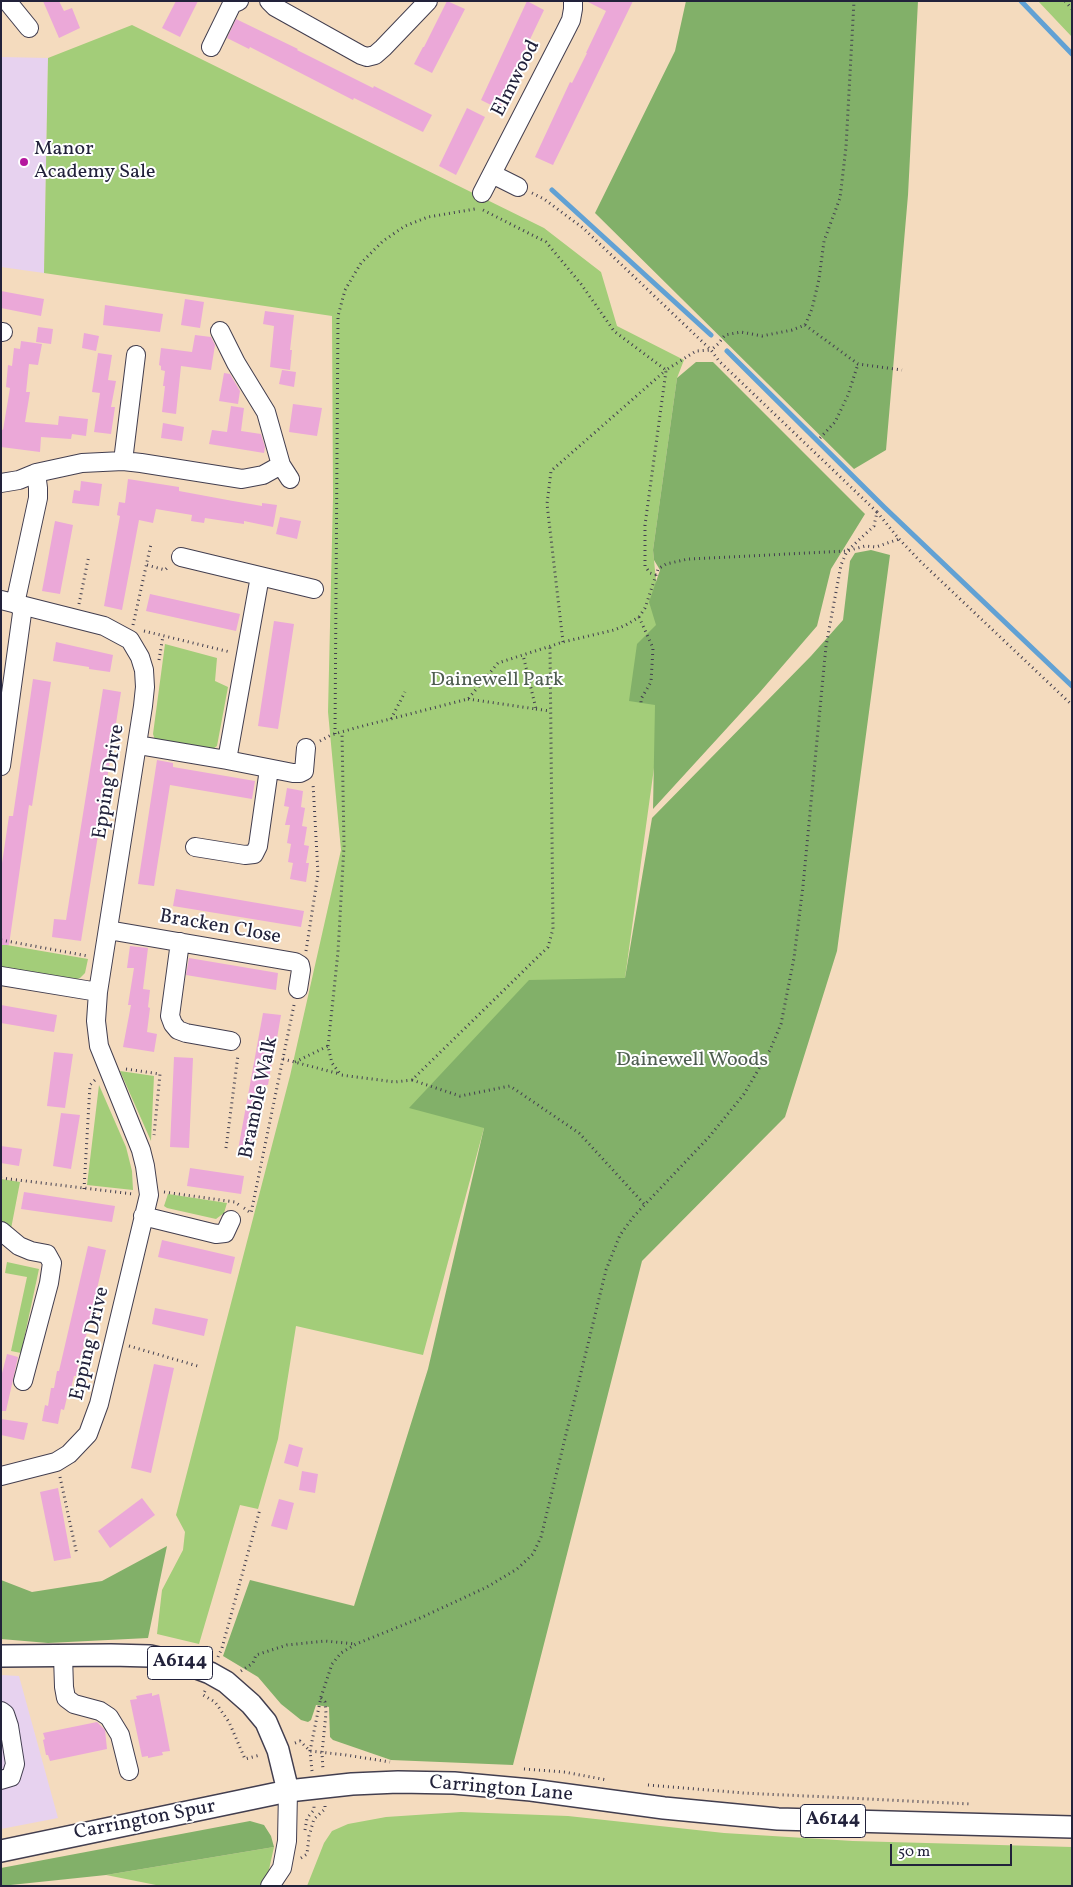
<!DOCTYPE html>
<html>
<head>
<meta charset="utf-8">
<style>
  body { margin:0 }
  #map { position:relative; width:1073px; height:1887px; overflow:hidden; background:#f4dbbe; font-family:Vollkorn,serif }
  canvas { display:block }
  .frame { position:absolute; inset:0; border:2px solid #22223b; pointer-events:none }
  .scale { position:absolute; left:890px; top:1844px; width:122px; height:22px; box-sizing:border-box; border:2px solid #22223b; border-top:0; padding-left:6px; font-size:15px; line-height:18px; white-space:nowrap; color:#22223b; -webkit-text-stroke:4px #fff; paint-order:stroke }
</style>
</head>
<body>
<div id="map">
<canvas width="1073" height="1887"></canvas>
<div class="frame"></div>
<div class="scale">50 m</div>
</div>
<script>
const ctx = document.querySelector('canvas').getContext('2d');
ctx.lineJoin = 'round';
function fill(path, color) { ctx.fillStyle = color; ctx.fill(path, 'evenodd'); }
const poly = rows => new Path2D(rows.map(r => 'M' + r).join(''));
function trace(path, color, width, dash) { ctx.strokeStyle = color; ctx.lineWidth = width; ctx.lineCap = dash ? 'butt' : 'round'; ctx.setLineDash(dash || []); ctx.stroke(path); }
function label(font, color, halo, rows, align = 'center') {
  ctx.font = font + ' Vollkorn,serif'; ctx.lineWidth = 4; ctx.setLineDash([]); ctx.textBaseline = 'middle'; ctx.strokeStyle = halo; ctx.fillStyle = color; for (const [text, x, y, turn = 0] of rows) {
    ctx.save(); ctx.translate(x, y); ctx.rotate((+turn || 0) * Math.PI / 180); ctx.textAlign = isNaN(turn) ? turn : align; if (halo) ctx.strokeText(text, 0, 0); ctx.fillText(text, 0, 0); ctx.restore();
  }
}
const built = poly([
  [1,57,48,58,44,273,1,267],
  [1,1675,19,1676,58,1818,1,1829]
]);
const green = poly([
  [1038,1,1072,1,1072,37],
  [132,25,544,228,601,272,617,326,684,360,677,378,653,550,666,681,625,978,484,1128,423,1355,296,1326,278,1439,258,1509,240,1505,199,1644,157,1634,162,1590,183,1550,185,1532,176,1515,290,1076,341,850,328,712,333,497,332,316,44,273,48,58],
  [165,644,217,658,215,681,228,687,217,746,210,751,155,740,153,734],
  [1,944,88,959,85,973,80,978,74,980,10,969,1,970],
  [120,1071,154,1076,151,1141],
  [99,1085,126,1147,132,1171,133,1190,87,1185],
  [1,1179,20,1182,10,1234,1,1227],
  [168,1194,227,1203,224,1213,216,1219,167,1208,164,1206],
  [7,1262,39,1269,21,1353,11,1351,27,1277,5,1273],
  [461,1812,568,1816,724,1833,853,1841,1072,1847,1072,1886,307,1886,324,1843,332,1831,348,1824,386,1817],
  [274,1847,268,1874,259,1886,161,1886,106,1875]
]);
const forest = poly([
  [686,1,918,1,908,195,886,450,854,469,595,213,675,51],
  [696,362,713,362,865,514,831,569,817,626,760,692,653,809,655,705,629,701,637,644,656,625,649,602,660,570,654,560,653,550,677,378],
  [871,550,890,555,837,951,785,1117,642,1261,513,1765,391,1760,333,1740,330,1737,329,1707,316,1705,311,1720,308,1722,301,1720,281,1704,258,1677,223,1656,250,1580,354,1606,428,1369,484,1128,409,1108,529,980,625,978,652,818,811,656,843,620,850,561,855,553],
  [167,1546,148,1638,48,1643,1,1639,1,1580,32,1592,102,1581],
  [250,1821,264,1825,271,1836,274,1847,106,1875,1,1886,1,1868]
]);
const stream = poly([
  [1021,1,1072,54],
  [552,190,711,335],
  [727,351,884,507,1072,686]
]);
const building = poly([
  [43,1,59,1,64,11,72,8,80,28,59,38],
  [176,1,198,1,180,37,162,28],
  [447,1,465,9,432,73,414,64,423,47,424,47],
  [527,1,544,10,512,77,513,78,499,109,481,100],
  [586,1,633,1,553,165,535,157,570,82,572,83,587,53,586,53,606,11],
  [236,19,298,49,297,50,373,88,374,86,432,115,423,132,354,98,353,100,250,47,249,49,227,38],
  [467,108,485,117,456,175,439,166],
  [1,291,44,299,41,316,1,308],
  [185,299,204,302,200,328,181,325],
  [105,305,163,314,160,332,103,325],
  [265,311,294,315,290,350,292,350,290,370,270,367,274,326,263,324],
  [38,327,53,329,51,344,36,342],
  [84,333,99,336,96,351,82,348],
  [195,335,211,337,215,345,211,370,181,366,176,414,162,412,165,386,163,386,165,371,161,370,161,366,159,365,161,348,192,352],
  [21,341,42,344,38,365,29,364,26,392,30,392,25,422,58,425,59,416,88,419,86,436,72,434,71,439,41,437,40,452,1,447,1,429,3,430,10,388,6,387,8,365,12,366,14,348,20,349],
  [98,353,112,355,108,380,116,381,111,407,115,407,111,434,94,432,100,393,92,392],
  [282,370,296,372,294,387,279,384],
  [224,373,230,374,240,391,238,404,219,401],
  [293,404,322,408,317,436,289,432],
  [231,406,244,408,241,431,261,434,265,447,264,453,209,444,212,430,227,432],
  [163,423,184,427,182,441,161,438],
  [128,479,179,487,179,491,233,501,262,506,262,503,277,505,273,527,244,521,244,524,205,518,204,523,191,521,192,515,156,509,153,523,139,520,122,610,104,606,120,516,117,515,119,502,125,503],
  [81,481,102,484,99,506,72,503,74,490,80,491],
  [280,517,301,521,297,539,276,534],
  [55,521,73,525,60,594,42,591],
  [150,594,240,614,236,631,146,611],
  [274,621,294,624,278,729,258,726],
  [56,642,113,655,110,672,89,669,89,667,53,661],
  [33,679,51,682,32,806,29,805,9,945,1,945,1,870,9,816,13,816],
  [103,689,121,692,81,941,52,937,54,919,66,920],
  [157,760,173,763,173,767,255,781,252,799,170,785,154,886,138,884],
  [287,788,303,791,301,807,305,808,302,826,307,827,304,845,309,846,306,863,309,863,306,882,290,879,293,863,288,862,291,844,287,843,290,825,285,825,289,807,284,806],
  [176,889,304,911,301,927,173,906],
  [130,946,148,948,143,989,150,990,148,1007,150,1008,147,1032,157,1034,154,1052,123,1047,131,1005,128,1005,134,968,127,968],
  [189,958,278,973,276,990,186,975],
  [1,1005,57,1015,54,1032,1,1023],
  [263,1013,281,1015,275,1050,274,1050,268,1085,266,1085,261,1119,258,1118,253,1152,238,1150],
  [54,1052,73,1054,65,1108,47,1106],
  [174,1057,193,1058,189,1148,170,1147],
  [61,1113,80,1115,71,1169,53,1166],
  [1,1146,22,1149,19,1166,1,1163],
  [190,1168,244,1176,241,1194,187,1186],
  [24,1192,115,1206,112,1222,21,1209],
  [162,1240,235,1257,231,1274,158,1257],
  [88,1246,106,1250,81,1358,80,1357,76,1376,74,1376,70,1393,68,1393,64,1410,61,1409,58,1424,42,1421,45,1405,48,1406,51,1388,54,1388,57,1371,59,1371],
  [155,1308,208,1319,204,1336,152,1324],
  [7,1354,18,1357,6,1411,1,1411,1,1377],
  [154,1364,174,1368,151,1473,131,1468],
  [1,1419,28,1423,24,1440,1,1435],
  [289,1444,303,1448,298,1467,284,1463],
  [302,1471,318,1474,315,1493,299,1490],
  [58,1488,71,1558,54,1561,40,1492],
  [142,1498,155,1515,110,1548,98,1531],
  [279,1499,294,1503,287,1530,271,1526],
  [152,1693,152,1696,159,1694,170,1751,162,1752,163,1755,148,1758,148,1756,142,1757,130,1700,137,1699,136,1696],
  [97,1722,105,1730,107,1749,50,1761,48,1755,46,1755,43,1740,45,1739,43,1733]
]);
const path = poly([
  [1065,1,1072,9],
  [532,193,544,199,583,228,711,350],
  [483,210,546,242,581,284,614,331,666,370,696,351,711,350],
  [805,325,858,364,902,370],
  [820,438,835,422,848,395,858,364],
  [877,512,899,539,921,562,1072,705],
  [147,565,165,570,168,567],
  [656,575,650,573,645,566,645,525,666,371],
  [79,604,89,555],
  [639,617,653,648,651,682,641,699,641,703],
  [133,625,151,544],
  [144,631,230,652],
  [563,642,547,504,551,471,666,370],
  [159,660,163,636],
  [468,699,536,709,523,655],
  [536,709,550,711],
  [391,719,405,692],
  [335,734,338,316,345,290,361,263,383,241,405,226,428,217,475,209],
  [320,741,331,735,355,728,468,699,498,663,563,642,614,630,626,625,639,617,645,608,658,569,666,564,688,559,847,551,865,546,876,547,899,539],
  [1,940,88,956],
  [306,951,318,874,313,783],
  [328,1046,338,952,344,846,342,732],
  [283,1059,340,1074],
  [295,1062,328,1046,332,1063,341,1075,395,1082,412,1080,548,947,553,929,550,647],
  [126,1069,160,1074,154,1135],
  [412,1080,460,1096,510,1086,579,1133,645,1205],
  [226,1148,238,1055],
  [1,1178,133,1194],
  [84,1189,90,1085,96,1079],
  [164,1192,235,1202,239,1205],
  [244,1208,251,1213,294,1005],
  [129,1346,201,1367],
  [60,1477,77,1555],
  [218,1657,222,1648,260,1509],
  [241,1671,253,1663,256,1655,287,1645,325,1641,355,1644],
  [205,1691,203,1695,215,1702,229,1722,245,1759,260,1755],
  [321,1698,325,1702,326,1713,322,1753,323,1770],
  [295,1743,300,1741,310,1751,346,1755,390,1762],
  [524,1769,564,1772,607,1780],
  [312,1771,310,1751,321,1697,332,1664,341,1653,356,1644,418,1619,487,1587,517,1569,533,1554,541,1537,606,1270,620,1235,634,1216,709,1137,744,1094,770,1050,781,1024,794,958,803,886,826,646,841,565,847,551,874,526,877,512,719,361,711,350,718,344,725,335,741,332,762,336,792,330,805,325,812,309,819,279,824,241,840,198,846,147,854,1],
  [648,1785,744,1793,971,1804],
  [305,1830,307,1818,314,1810,314,1804],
  [301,1858,307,1854,309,1836,314,1819,325,1809,325,1804]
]);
const minor = poly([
  [7,1,29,28],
  [269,1,275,7,361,55,367,57,375,55,383,48,428,1],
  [211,47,232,4,239,1],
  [492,174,518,187],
  [482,193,565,32,571,20,573,9,573,1],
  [220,331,236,363,266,412,281,465,290,479],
  [1,332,3,332],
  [123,461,136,355],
  [1,483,19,480,36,473,82,463,123,461,141,463,242,479,263,475,281,465],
  [181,557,314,589],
  [1,600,104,626,130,640,140,657,144,670,145,687,143,706,98,992,96,1021,99,1046,141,1150,145,1166,149,1195,99,1404,88,1434,69,1454,56,1462,1,1476],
  [15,604,38,498,38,488,36,473],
  [138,745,227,760,293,773,300,773,304,771,306,748],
  [227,760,260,576],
  [1,766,23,606],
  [195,847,245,855,254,854,258,846,269,769],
  [108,930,295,962,300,965,301,970,298,989],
  [180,942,170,1016,173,1024,178,1030,186,1033,231,1041],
  [1,976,98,992],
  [143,1216,216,1234,225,1233,231,1220],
  [1,1231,19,1246,31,1251,47,1254,52,1263,49,1283,23,1381],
  [63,1656,64,1687,66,1698,74,1704,100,1711,109,1717,120,1735,129,1771],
  [1,1711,5,1714,9,1726,15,1764,11,1777,1,1780],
  [270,1886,282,1868,287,1841,288,1791]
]);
const major = poly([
  [1,1656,111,1655,150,1656,186,1664,210,1673,226,1682,251,1704,266,1722,278,1750,288,1791],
  [1,1851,288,1791,352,1784,398,1782,454,1783,531,1790,664,1808,778,1819,1072,1827]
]);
const markers = [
  [24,162,5,"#b5179e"]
];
const shields = [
  [180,1663,65],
  [833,1821,65]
];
const shieldNames = [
  ["A6144",180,1663],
  ["A6144",833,1821]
];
const streetNames = [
  ["Elmwood",517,79,-63],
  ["Epping Drive",110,782,-81],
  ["Bracken Close",220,928,10],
  ["Bramble Walk",260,1098,-78],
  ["Epping Drive",91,1344,-77],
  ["Carrington Lane",501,1790,5],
  ["Carrington Spur",145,1821,-11]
];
const poiNames = [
  ["Manor",34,150],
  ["Academy Sale",34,173]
];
const parkNames = [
  ["Dainewell Park",497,681],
  ["Dainewell Woods",692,1061]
];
fill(built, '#e7d2ef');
fill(green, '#a3cd79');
fill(forest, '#82b069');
trace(stream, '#61a1d4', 5);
fill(building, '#eba8d8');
trace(minor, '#423e4f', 20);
trace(major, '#423e4f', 24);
trace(path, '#423e4f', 3, [1, 4]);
trace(minor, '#fff', 18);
trace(major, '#fff', 21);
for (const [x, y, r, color] of markers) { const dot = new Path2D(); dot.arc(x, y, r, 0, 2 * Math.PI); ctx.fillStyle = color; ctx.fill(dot); trace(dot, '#fff', 2); }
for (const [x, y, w] of shields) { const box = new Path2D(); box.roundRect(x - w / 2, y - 16.5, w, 33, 4); ctx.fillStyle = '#fff'; ctx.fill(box); trace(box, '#22223b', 1); }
label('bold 19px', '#22223b', null, shieldNames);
label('20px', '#22223b', '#fff', streetNames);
label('20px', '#22223b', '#fff', poiNames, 'left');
label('20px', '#4f5e51', '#fff', parkNames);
</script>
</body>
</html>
